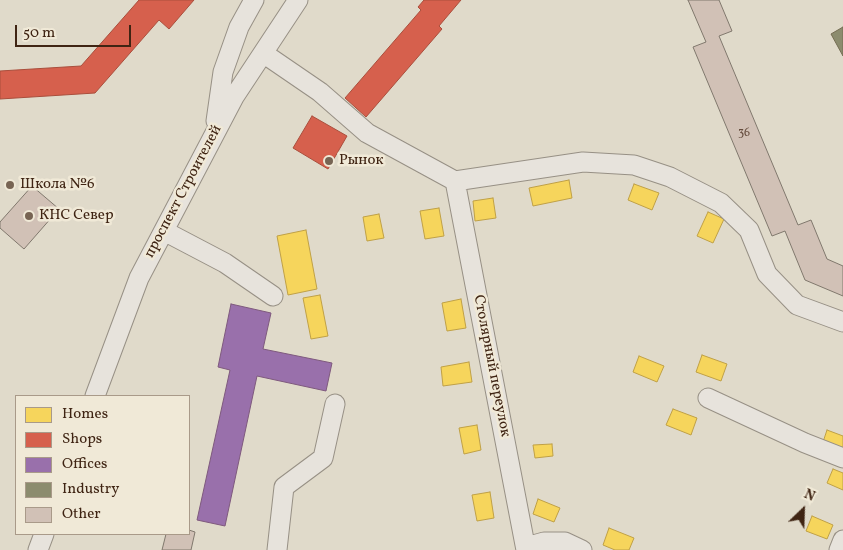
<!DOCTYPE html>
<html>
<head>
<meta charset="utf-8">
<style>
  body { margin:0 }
  #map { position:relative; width:843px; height:550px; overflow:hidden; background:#e0daca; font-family:Vollkorn,serif }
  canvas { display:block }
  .legend { position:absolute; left:15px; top:395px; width:175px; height:140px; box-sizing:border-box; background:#f0e9d7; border:1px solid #a99a89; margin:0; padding:6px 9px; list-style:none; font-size:15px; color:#3f2413 }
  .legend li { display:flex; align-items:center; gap:10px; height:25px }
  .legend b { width:25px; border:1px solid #a99a89 }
  .north { position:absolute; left:778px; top:485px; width:50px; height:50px; -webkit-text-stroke:4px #f0e9d7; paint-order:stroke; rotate:24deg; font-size:14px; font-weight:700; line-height:20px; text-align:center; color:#3f2413 }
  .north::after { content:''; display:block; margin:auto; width:18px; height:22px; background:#3f2413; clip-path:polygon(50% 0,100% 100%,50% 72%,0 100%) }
  .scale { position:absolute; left:15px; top:25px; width:116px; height:22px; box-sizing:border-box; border:2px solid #3f2413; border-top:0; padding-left:6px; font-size:15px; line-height:18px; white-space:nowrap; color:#3f2413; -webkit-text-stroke:4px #f0e9d7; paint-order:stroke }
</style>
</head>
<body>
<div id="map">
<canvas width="843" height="550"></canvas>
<ul class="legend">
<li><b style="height:14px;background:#f6d55c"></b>Homes</li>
<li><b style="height:14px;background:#d6604d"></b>Shops</li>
<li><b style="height:14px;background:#9970ab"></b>Offices</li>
<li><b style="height:14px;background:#8c8c6e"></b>Industry</li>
<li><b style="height:14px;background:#d1c1b6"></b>Other</li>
</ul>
<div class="north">N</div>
<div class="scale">50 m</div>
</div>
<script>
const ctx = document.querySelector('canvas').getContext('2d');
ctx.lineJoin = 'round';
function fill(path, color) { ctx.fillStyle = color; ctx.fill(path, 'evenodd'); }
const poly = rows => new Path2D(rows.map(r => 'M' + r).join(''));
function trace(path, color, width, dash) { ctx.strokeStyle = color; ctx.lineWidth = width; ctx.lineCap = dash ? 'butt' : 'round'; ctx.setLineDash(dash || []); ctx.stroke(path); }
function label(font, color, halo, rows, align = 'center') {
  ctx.font = font + ' Vollkorn,serif'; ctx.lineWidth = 5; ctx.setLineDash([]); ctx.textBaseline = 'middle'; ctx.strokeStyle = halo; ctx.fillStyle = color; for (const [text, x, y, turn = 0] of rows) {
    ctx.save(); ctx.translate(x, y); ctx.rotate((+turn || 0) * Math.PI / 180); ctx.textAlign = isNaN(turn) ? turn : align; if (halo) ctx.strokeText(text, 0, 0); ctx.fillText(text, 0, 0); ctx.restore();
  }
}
const homes = poly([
  [569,180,572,198,533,206,529,188,569,180],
  [634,184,659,193,652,210,628,200,634,184],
  [493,198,496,218,475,221,473,201,493,198],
  [439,208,444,236,425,239,420,211,439,208],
  [708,212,724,219,713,243,697,236,708,212],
  [379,214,384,238,367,241,363,217,379,214],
  [306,230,317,289,288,295,277,236,306,230],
  [320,295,328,336,311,339,303,298,320,295],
  [461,299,466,328,447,331,442,303,461,299],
  [702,355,727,364,721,381,696,372,702,355],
  [639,356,664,366,657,382,633,372,639,356],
  [469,362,472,382,443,386,441,367,469,362],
  [673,409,697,418,691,435,666,425,673,409],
  [477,425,481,450,464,454,459,428,477,425],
  [827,430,843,436,843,453,822,445,827,430],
  [552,444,553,456,535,458,533,445,552,444],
  [833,469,843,473,843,490,827,483,833,469],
  [490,492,494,518,477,521,472,495,490,492],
  [538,499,560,508,554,522,533,514,538,499],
  [812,516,833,525,827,539,806,531,812,516],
  [609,528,634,538,629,550,615,550,603,545,609,528]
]);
const shops = poly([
  [139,0,194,0,169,29,159,20,95,93,0,99,0,71,81,66,139,0],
  [424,0,461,0,439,26,442,29,366,117,345,98,421,10,418,7,424,0],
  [312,116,347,136,328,169,293,148,312,116]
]);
const offices = poly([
  [231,304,271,313,263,349,332,363,326,391,257,376,225,526,197,520,230,370,218,367,231,304]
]);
const industry = poly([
  [843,27,843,56,831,34,843,27]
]);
const building = poly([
  [688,0,719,0,732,31,719,36,798,225,811,220,827,259,843,266,843,296,805,280,785,231,772,236,693,47,706,42,688,0],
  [32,186,59,209,24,249,0,228,0,222,32,186],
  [189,530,195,532,191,550,162,550,166,534,189,534,189,530]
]);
const minor = poly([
  [263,53,320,92,367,133,455,181],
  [216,121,223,72,239,27,254,0],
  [455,181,583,162,634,165,670,177,721,203,749,230,767,274,797,305,843,322],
  [455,181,526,550],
  [164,231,225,263,273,296],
  [95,396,139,278,234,97,298,0],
  [708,398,805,443,843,458],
  [526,547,544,542,565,542,582,550],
  [38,550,44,534],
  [277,550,284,487,323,458,335,404],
  [839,550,843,540]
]);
const markers = [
  [329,161,5,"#776453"],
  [10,185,5,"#776453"],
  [29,216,5,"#776453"]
];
const numberNames = [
  ["36",744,134]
];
const poiNames = [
  ["Рынок",339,161],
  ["Школа №6",20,185],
  ["КНС Север",39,216]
];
const streetNames = [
  ["проспект Строителей",184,192,-62],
  ["Столярный переулок",491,366,79]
];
fill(homes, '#f6d55c');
trace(homes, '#bfa046', 1);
fill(shops, '#d6604d');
trace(shops, '#a94e3c', 1);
fill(offices, '#9970ab');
trace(offices, '#7e597d', 1);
fill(industry, '#8c8c6e');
trace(industry, '#756d53', 1);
fill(building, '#d1c1b6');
trace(building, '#80786d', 1);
trace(minor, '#979085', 21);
trace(minor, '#e7e3dc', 19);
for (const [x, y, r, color] of markers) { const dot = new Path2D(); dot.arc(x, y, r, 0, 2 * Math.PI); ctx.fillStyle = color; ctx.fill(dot); trace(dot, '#f0e9d7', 2); }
label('12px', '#644b3c', null, numberNames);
label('15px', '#3f2413', '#f0e9d7', poiNames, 'left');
label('15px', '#3f2413', '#f0e9d7', streetNames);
</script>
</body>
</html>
